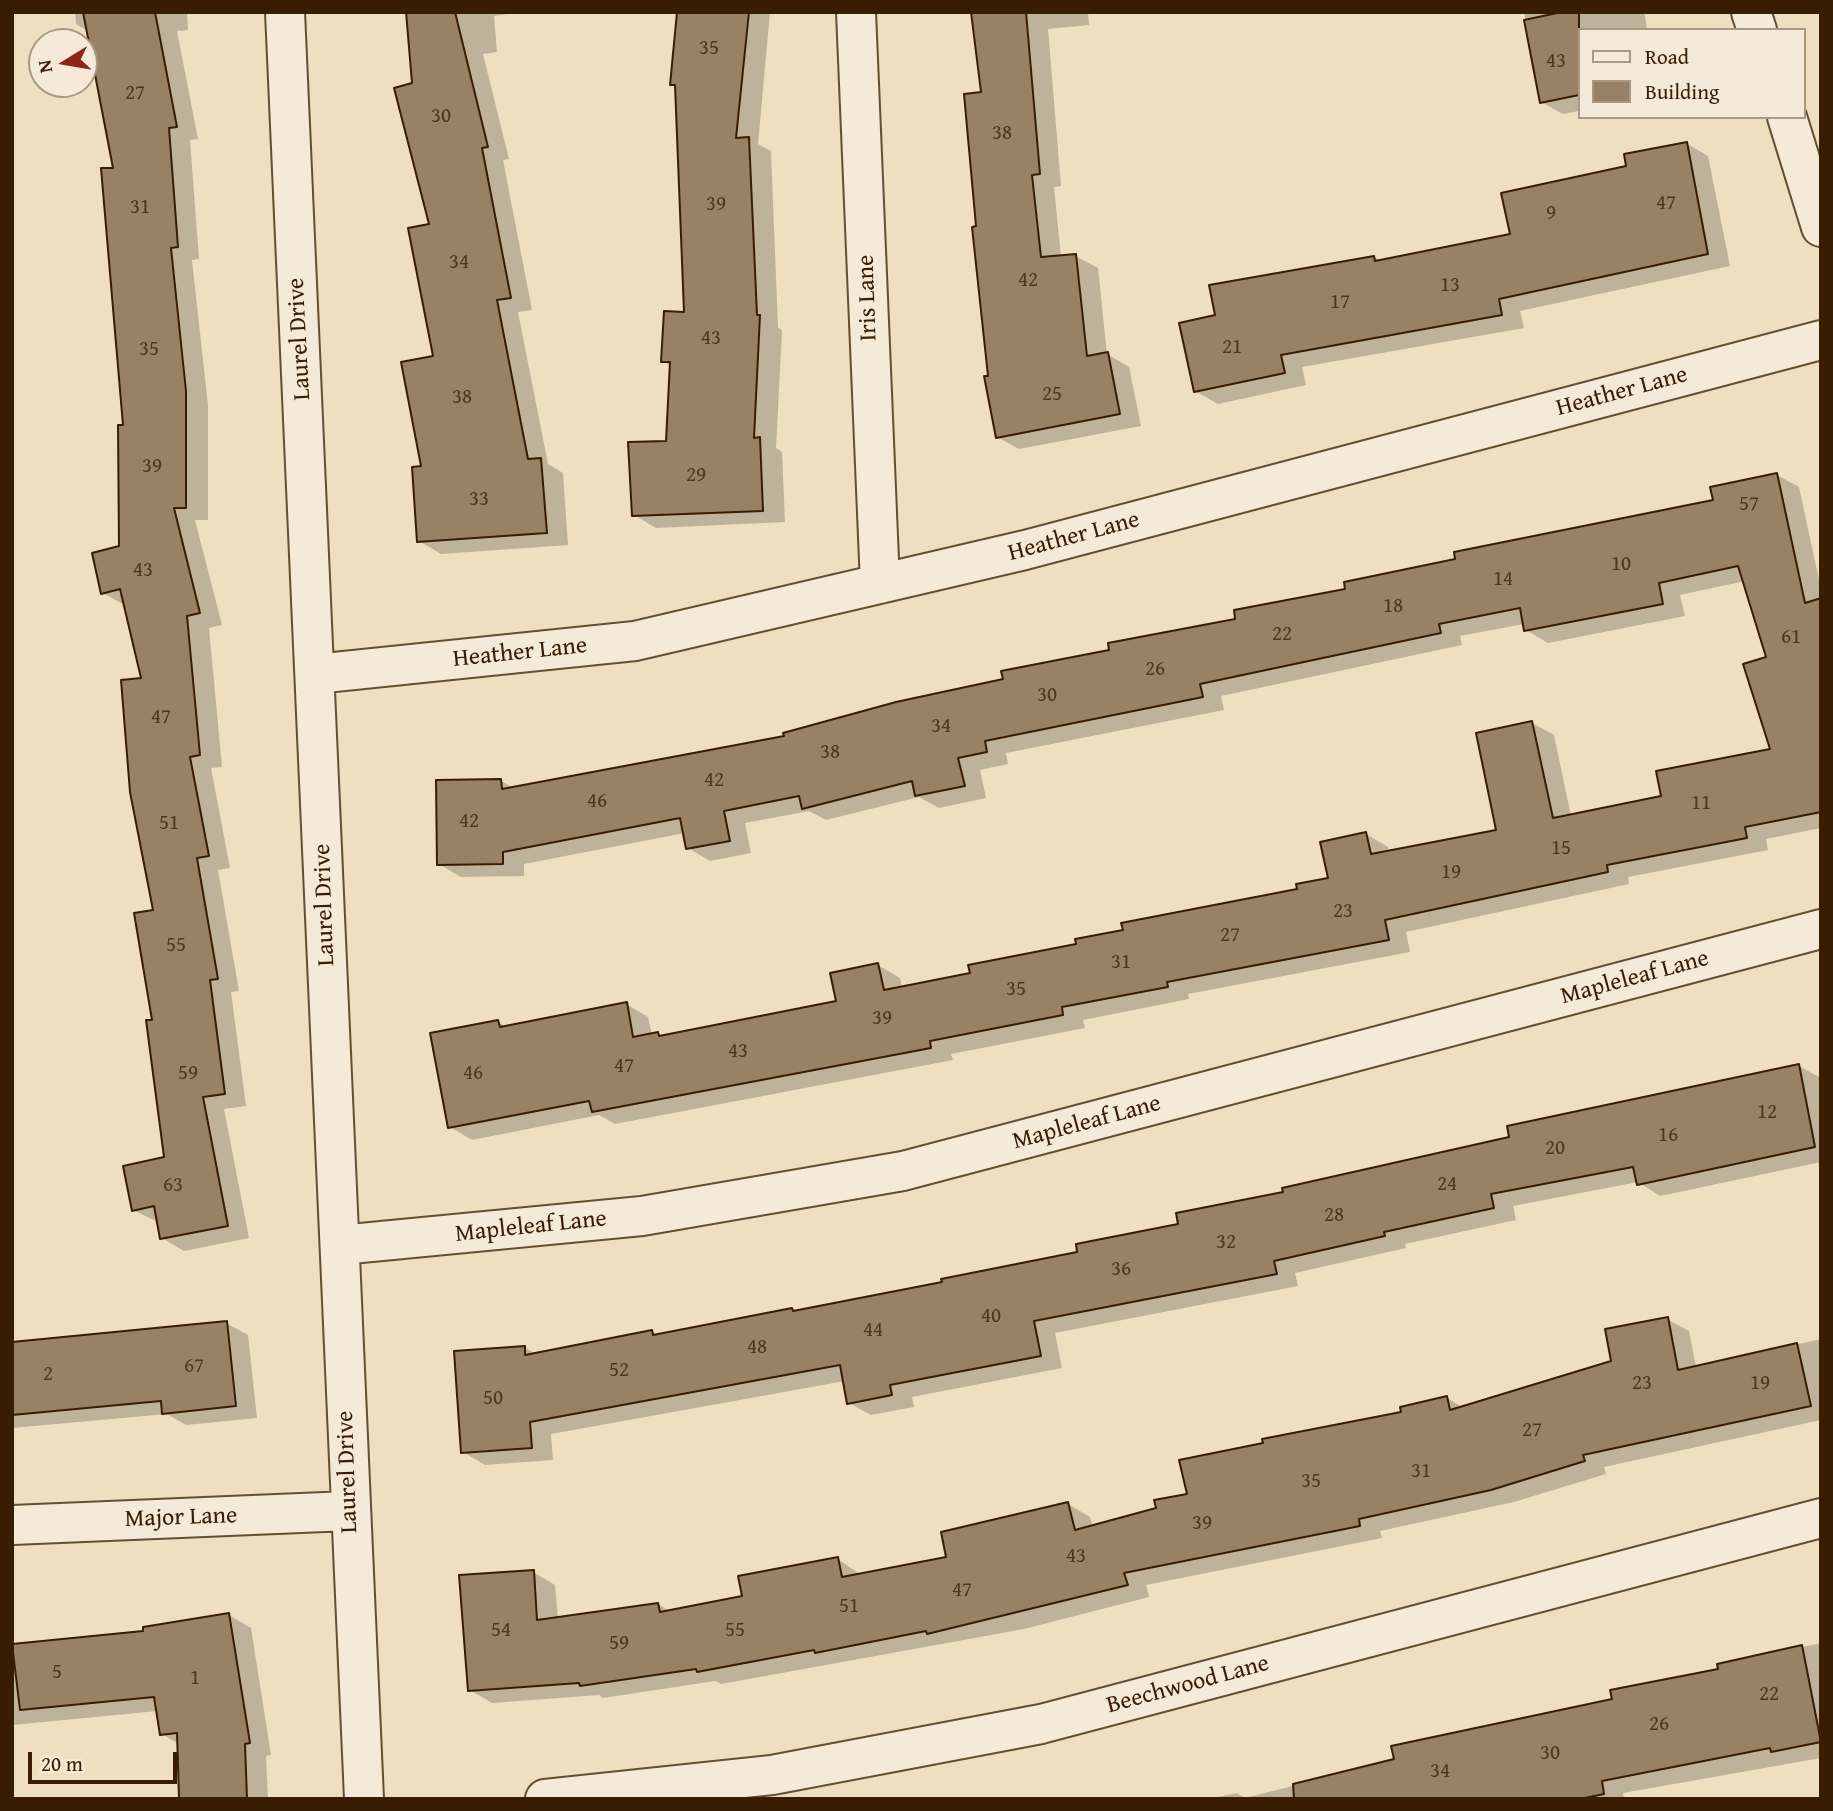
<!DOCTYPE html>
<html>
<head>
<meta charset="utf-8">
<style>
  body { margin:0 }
  #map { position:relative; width:1833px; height:1811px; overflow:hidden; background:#eedfc1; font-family:"Gentium Book Plus",serif }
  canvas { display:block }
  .frame { position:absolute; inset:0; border:14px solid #381d03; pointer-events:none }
  .legend { position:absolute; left:1578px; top:28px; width:228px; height:91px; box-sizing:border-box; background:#f4ead7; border:2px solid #a99882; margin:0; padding:9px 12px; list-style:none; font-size:21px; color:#381d03 }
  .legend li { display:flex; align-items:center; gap:14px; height:35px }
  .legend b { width:35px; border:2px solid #a99882 }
  .north { position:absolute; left:28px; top:28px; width:70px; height:70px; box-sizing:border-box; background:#f4ead7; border:2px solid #a99882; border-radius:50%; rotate:259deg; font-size:19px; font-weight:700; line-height:28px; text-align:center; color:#381d03 }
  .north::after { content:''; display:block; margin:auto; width:24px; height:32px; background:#8f2418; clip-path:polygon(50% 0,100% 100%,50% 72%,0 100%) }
  .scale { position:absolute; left:28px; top:1752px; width:149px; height:32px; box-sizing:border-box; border:4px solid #381d03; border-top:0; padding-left:9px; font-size:21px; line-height:24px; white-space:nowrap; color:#381d03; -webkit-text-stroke:5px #f4ead7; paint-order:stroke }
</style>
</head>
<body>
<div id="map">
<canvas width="1833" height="1811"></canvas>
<div class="frame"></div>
<ul class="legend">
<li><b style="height:9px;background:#f4ead7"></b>Road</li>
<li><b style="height:19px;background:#978266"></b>Building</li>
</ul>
<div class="north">N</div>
<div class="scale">20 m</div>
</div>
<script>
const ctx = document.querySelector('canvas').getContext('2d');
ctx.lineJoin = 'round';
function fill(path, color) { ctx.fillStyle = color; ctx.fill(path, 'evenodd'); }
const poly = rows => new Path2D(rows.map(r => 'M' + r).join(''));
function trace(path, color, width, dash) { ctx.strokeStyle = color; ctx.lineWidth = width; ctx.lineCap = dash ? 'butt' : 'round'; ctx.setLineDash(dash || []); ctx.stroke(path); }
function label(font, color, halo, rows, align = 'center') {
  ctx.font = font + ' "Gentium Book Plus",serif'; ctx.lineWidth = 7; ctx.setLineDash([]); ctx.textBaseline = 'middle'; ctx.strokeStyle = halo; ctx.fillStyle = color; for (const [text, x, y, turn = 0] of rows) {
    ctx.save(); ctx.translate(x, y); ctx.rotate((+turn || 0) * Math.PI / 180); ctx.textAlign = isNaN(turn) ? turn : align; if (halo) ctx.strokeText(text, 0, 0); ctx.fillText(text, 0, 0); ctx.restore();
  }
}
const shadow = poly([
  [75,12,187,12,188,30,177,31,198,139,190,140,199,259,192,260,208,405,208,520,195,520,222,625,209,628,222,767,211,768,230,868,218,870,239,991,231,992,246,1106,224,1109,249,1238,184,1251,162,1238,158,1222,133,1210,166,1159,154,1021,155,911,143,679,126,606,103,593,121,548,125,427,115,169,88,31,76,24],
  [408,12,521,12,494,16,497,52,483,54,509,159,503,160,532,310,518,312,548,464,563,473,568,545,441,554,419,541,435,357,432,225],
  [679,12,770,12,758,144,771,151,778,328,782,330,776,448,782,452,785,522,656,528,634,515,668,443,671,366,663,361,686,314,676,87,672,84],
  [973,12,1088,12,1089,25,1048,29,1061,186,1054,187,1061,257,1075,256,1098,268,1107,354,1129,367,1141,426,1019,449,997,437,978,228,983,94],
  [1524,12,1640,12,1645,15,1647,30,1579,30,1579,111,1563,114,1541,102],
  [1686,143,1708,156,1730,266,1520,311,1524,328,1302,367,1306,385,1218,404,1195,391,1217,316,1374,257,1381,261,1512,236,1628,167],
  [1777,475,1799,487,1821,589,1821,828,1766,839,1768,850,1628,877,1629,884,1406,932,1410,952,1188,994,1189,999,1083,1020,1085,1028,951,1054,953,1060,615,1124,599,1115,472,1140,450,1127,498,1022,507,1027,626,1004,648,1017,652,1035,663,1037,838,1003,878,965,900,978,902,988,972,975,1299,890,1330,879,1366,834,1388,847,1389,852,1498,831,1532,723,1554,735,1571,816,1663,797,1772,750,1769,658,1745,581,1680,595,1685,616,1548,643,1526,630,1524,624,1460,636,1462,645,1221,696,1224,710,1006,753,1008,764,980,770,986,798,939,808,919,797,826,820,809,811,745,823,751,853,710,861,688,848,685,833,524,864,524,876,461,877,439,864,501,781,514,788,786,737,1348,590,1715,501],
  [1799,1066,1821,1078,1821,1162,1660,1196,1638,1182,1513,1206,1516,1220,1405,1244,1406,1248,1295,1273,1298,1286,1055,1333,1062,1368,912,1397,914,1407,871,1415,849,1403,845,1381,551,1434,553,1460,485,1465,463,1452,524,1347,536,1354,652,1332,659,1335,944,1283,1079,1254,1285,1193],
  [1667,1319,1689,1331,1696,1367,1821,1339,1821,1420,1604,1467,1606,1474,1514,1502,1380,1531,1382,1538,1146,1585,1149,1597,1024,1629,721,1684,715,1681,603,1698,599,1695,492,1703,470,1690,533,1572,555,1585,558,1619,658,1604,671,1612,744,1598,838,1559,861,1575,948,1558,1068,1504,1090,1517,1093,1527,1158,1509,1447,1398,1464,1408,1613,1362],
  [226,1323,248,1335,257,1418,186,1425,167,1414,12,1428,12,1343],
  [229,1615,251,1628,271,1755,266,1756,268,1799,180,1799,179,1744,162,1734,158,1711,12,1725,12,1644,145,1633],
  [1821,1643,1821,1758,1623,1793,1624,1799,1208,1799,1237,1793,1245,1798,1396,1760,1720,1670,1719,1665]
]);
const building = poly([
  [83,12,155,12,177,127,169,128,178,247,171,248,186,391,186,508,174,508,200,613,187,616,200,755,190,757,209,856,197,858,218,979,210,980,225,1094,203,1097,228,1226,160,1239,154,1206,132,1211,123,1166,164,1157,146,1020,152,1020,134,913,153,910,130,792,121,680,141,678,120,589,101,594,92,553,119,546,118,425,123,425,101,168,113,168,83,12],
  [406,12,455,12,488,147,482,148,511,298,497,300,528,459,541,458,547,533,417,542,412,467,421,466,401,362,433,356,408,228,429,224,394,88,412,83,406,12],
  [677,12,749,12,736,138,749,137,757,315,760,315,754,438,760,437,763,511,632,516,628,442,666,441,670,362,661,362,664,311,684,312,675,85,670,85,677,12],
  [971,12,1026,12,1040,174,1032,175,1041,257,1076,254,1087,356,1108,352,1120,414,996,438,984,376,988,376,972,227,976,226,964,94,981,92,971,12],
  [1562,12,1579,12,1579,95,1540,103,1524,20,1562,12],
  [1687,142,1708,254,1499,299,1502,315,1281,355,1285,373,1194,392,1179,323,1215,315,1209,285,1374,256,1375,261,1510,234,1501,193,1626,166,1624,154,1687,142],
  [1777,473,1805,603,1821,598,1821,812,1745,827,1747,838,1607,865,1608,872,1385,920,1389,940,1167,982,1168,987,1062,1007,1063,1015,930,1041,931,1048,592,1112,589,1101,448,1128,430,1033,498,1020,500,1027,627,1002,633,1037,658,1032,659,1036,836,1001,830,973,878,963,884,990,970,973,968,965,1076,944,1075,939,1123,930,1121,923,1297,889,1296,884,1328,878,1320,842,1366,832,1371,854,1496,830,1476,733,1532,721,1553,818,1661,796,1656,771,1770,749,1743,664,1766,657,1738,566,1659,583,1663,604,1524,631,1520,608,1439,624,1441,633,1200,684,1203,697,985,741,987,752,958,758,965,786,915,796,912,781,802,809,799,796,724,811,730,841,686,849,680,818,503,852,503,864,437,865,436,780,501,779,502,789,784,736,783,733,896,702,1003,679,1001,671,1109,650,1108,643,1235,619,1234,610,1345,589,1344,582,1455,559,1454,552,1713,500,1710,487,1777,473],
  [1799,1064,1815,1147,1637,1185,1633,1167,1491,1194,1494,1208,1384,1232,1385,1236,1274,1261,1277,1274,1034,1321,1041,1356,890,1385,892,1395,847,1404,840,1365,530,1422,532,1448,461,1453,454,1351,525,1346,525,1355,652,1330,653,1335,792,1308,793,1311,942,1282,941,1279,1077,1252,1076,1244,1178,1224,1176,1213,1283,1192,1282,1188,1509,1137,1507,1126,1799,1064],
  [1668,1317,1678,1370,1797,1343,1811,1406,1583,1455,1585,1461,1491,1490,1359,1519,1360,1526,1124,1573,1128,1585,927,1634,926,1631,815,1653,814,1650,697,1672,696,1669,580,1686,579,1683,468,1691,459,1575,534,1570,537,1620,658,1603,660,1612,742,1596,738,1576,838,1557,842,1577,946,1557,941,1532,1068,1502,1075,1530,1156,1508,1154,1500,1187,1494,1179,1460,1263,1443,1262,1439,1401,1412,1400,1407,1447,1396,1450,1410,1611,1361,1605,1329,1668,1317],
  [227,1321,236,1406,162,1414,161,1401,12,1415,12,1342,227,1321],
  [229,1613,250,1743,245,1744,247,1799,179,1799,177,1733,160,1735,154,1697,20,1710,12,1644,143,1631,143,1627,229,1613],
  [1802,1645,1821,1742,1771,1752,1770,1748,1602,1781,1604,1794,1580,1799,1294,1799,1293,1784,1394,1759,1391,1746,1612,1699,1610,1690,1718,1669,1717,1664,1802,1645]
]);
const minor = poly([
  [285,12,364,1799],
  [856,12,880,584],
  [1751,12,1757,30],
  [1787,117,1821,227],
  [315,674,635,641,1025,550,1821,340],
  [340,1245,642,1216,903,1171,1821,929],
  [12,1525,349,1511],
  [545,1799,772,1775,1041,1724,1821,1518]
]);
const numberNames = [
  ["35",709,49],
  ["43",1556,62],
  ["27",135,94],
  ["30",441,117],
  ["38",1002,134],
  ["47",1666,204],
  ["39",716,205],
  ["31",140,208],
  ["9",1551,214],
  ["34",459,263],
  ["42",1028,281],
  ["13",1450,286],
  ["17",1340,303],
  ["43",711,339],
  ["21",1232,348],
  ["35",149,350],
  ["25",1052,395],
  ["38",462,398],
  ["39",152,467],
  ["29",696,476],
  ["33",479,500],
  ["57",1749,505],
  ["10",1621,565],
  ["43",143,571],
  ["14",1503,580],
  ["18",1393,607],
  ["22",1282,635],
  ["61",1791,638],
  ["26",1155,670],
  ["30",1047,696],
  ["47",161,718],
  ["34",941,727],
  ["38",830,753],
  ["42",714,781],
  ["46",597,802],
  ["11",1701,804],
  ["42",469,822],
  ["51",169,824],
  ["15",1561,849],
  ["19",1451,873],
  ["23",1343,912],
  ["27",1230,936],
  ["55",176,946],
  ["31",1121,963],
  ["35",1016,990],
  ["39",882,1019],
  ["43",738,1052],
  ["47",624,1067],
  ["59",188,1074],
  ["46",473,1074],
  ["12",1767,1113],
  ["16",1668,1136],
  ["20",1555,1149],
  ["24",1447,1185],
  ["63",173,1186],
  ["28",1334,1216],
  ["32",1226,1243],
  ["36",1121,1270],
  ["40",991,1317],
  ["44",873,1331],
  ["48",757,1348],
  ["67",194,1367],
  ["52",619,1371],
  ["2",48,1375],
  ["23",1642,1384],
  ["19",1760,1384],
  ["50",493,1399],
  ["27",1532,1431],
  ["31",1421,1472],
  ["35",1311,1482],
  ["39",1202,1524],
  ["43",1076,1557],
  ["47",962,1591],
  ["51",849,1607],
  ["54",501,1631],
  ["55",735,1631],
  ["59",619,1644],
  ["5",57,1673],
  ["1",195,1679],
  ["22",1769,1695],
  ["26",1659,1725],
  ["30",1550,1754],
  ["34",1440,1772]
];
const streetNames = [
  ["Iris Lane",868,298,-92],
  ["Laurel Drive",300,339,-93],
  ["Heather Lane",1622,392,-15],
  ["Heather Lane",1074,537,-15],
  ["Heather Lane",520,653,-6],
  ["Laurel Drive",325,905,-92],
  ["Mapleleaf Lane",1635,978,-15],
  ["Mapleleaf Lane",1087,1123,-15],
  ["Mapleleaf Lane",531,1227,-6],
  ["Laurel Drive",348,1472,-92],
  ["Major Lane",181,1518,-2],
  ["Beechwood Lane",1188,1685,-15]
];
fill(shadow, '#0003');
fill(building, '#978266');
trace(building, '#381d03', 2);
trace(minor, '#664e32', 42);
trace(minor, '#f4ead7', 38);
label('21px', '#50361c', null, numberNames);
label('24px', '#381d03', '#f4ead7', streetNames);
</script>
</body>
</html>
